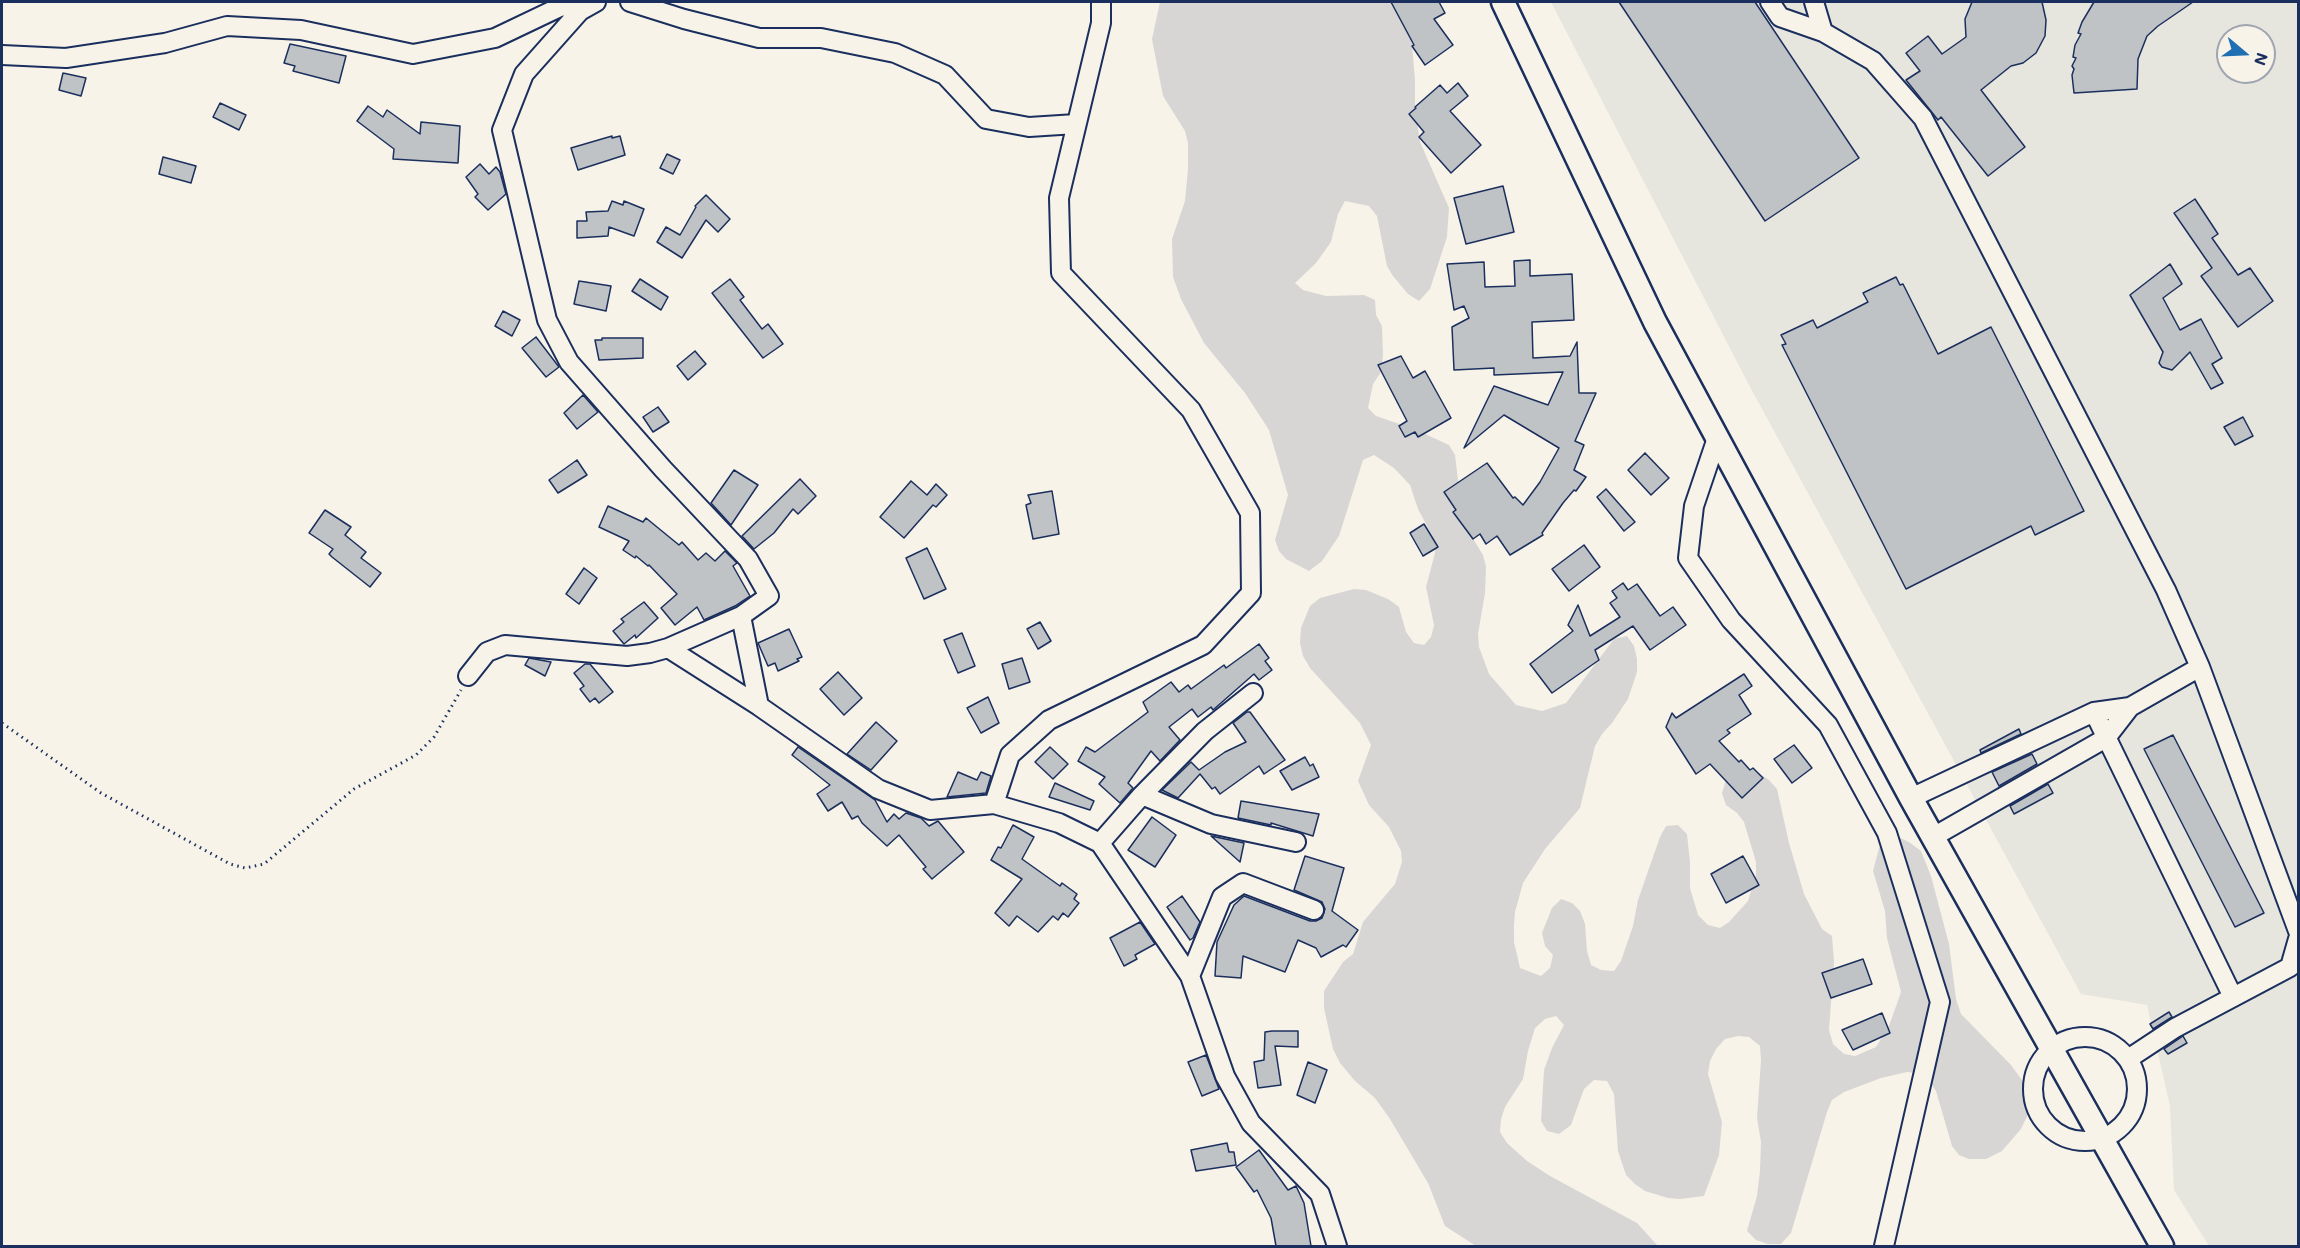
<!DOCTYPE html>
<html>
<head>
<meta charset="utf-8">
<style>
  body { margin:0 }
  #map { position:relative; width:2300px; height:1248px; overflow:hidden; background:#f7f3e8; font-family:Mali,sans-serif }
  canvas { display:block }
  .frame { position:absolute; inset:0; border:3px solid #1b2f5e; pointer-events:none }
  .north { position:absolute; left:2216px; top:24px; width:60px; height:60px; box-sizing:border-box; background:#f7f3e8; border:2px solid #9fa5b1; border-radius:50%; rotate:109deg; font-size:16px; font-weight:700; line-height:24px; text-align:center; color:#1b2f5e }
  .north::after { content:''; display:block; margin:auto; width:21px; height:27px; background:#1f6fb2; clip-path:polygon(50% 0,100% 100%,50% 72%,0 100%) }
</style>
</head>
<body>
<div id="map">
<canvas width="2300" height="1248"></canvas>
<div class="frame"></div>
<div class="north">N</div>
</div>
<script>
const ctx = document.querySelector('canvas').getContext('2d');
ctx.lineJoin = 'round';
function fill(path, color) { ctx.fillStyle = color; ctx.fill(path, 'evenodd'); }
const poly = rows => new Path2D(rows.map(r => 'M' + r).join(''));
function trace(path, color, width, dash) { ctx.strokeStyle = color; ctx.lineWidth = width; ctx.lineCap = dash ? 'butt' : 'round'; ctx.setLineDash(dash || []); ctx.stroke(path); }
const built = poly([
  [1551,2,2298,2,2298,1246,2209,1246,2174,1190,2170,1106,2147,1005,2081,994,1749,385],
  [2228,36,2264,36,2264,72,2228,72]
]);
const green = poly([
  [1160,2,1405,2,1409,10,1415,80,1415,108,1420,142,1449,208,1447,237,1430,289,1419,301,1408,294,1393,276,1387,266,1377,216,1369,206,1345,201,1338,214,1331,242,1316,263,1295,283,1303,290,1326,296,1364,295,1375,300,1376,315,1382,326,1383,355,1381,372,1373,384,1368,408,1376,416,1414,429,1449,445,1455,455,1463,522,1483,555,1486,567,1485,593,1478,634,1479,647,1489,674,1516,705,1542,711,1566,703,1614,639,1627,636,1634,646,1637,659,1637,672,1628,699,1612,723,1602,734,1595,746,1580,808,1545,849,1523,883,1515,912,1514,925,1514,942,1520,968,1541,976,1550,968,1553,955,1545,946,1542,933,1552,908,1561,899,1572,903,1580,911,1585,924,1587,951,1591,965,1601,970,1614,971,1621,961,1633,926,1638,900,1660,837,1666,826,1678,825,1687,834,1690,862,1690,888,1698,915,1708,925,1720,928,1729,922,1748,901,1756,875,1756,862,1744,822,1737,813,1726,805,1722,793,1726,780,1757,772,1769,780,1777,789,1789,843,1804,894,1822,929,1832,936,1834,962,1829,1030,1833,1044,1844,1054,1855,1056,1876,1047,1889,1026,1901,992,1887,938,1885,911,1873,871,1879,848,1886,838,1898,837,1909,842,1921,851,1931,876,1949,944,1956,999,1961,1014,2011,1065,2029,1090,2032,1106,2021,1129,2002,1151,1986,1159,1969,1159,1959,1155,1952,1146,1936,1091,1929,1080,1918,1073,1907,1072,1881,1078,1844,1092,1832,1100,1827,1112,1791,1233,1781,1244,1768,1244,1756,1240,1747,1231,1757,1196,1760,1171,1761,1142,1757,1118,1761,1060,1760,1046,1749,1037,1738,1036,1725,1039,1716,1049,1710,1061,1708,1074,1722,1122,1719,1155,1704,1196,1680,1199,1668,1198,1645,1191,1635,1184,1626,1175,1618,1151,1614,1094,1607,1081,1594,1080,1584,1089,1571,1125,1559,1134,1547,1131,1541,1121,1544,1070,1552,1048,1564,1025,1556,1016,1545,1019,1535,1028,1528,1051,1523,1079,1505,1107,1501,1119,1500,1132,1507,1143,1527,1161,1550,1176,1637,1223,1658,1246,1476,1246,1445,1226,1428,1183,1390,1119,1375,1098,1355,1081,1340,1063,1333,1049,1324,1008,1324,991,1343,962,1353,954,1363,922,1395,884,1402,862,1401,851,1389,827,1369,805,1358,781,1371,745,1360,723,1310,668,1303,656,1300,643,1301,628,1310,606,1320,598,1354,589,1366,590,1388,599,1399,607,1406,632,1414,643,1424,645,1431,637,1434,625,1426,587,1435,553,1435,541,1418,509,1410,485,1394,468,1374,455,1363,460,1339,536,1322,561,1309,571,1286,559,1279,551,1275,540,1288,495,1269,430,1245,393,1204,343,1181,299,1173,277,1172,239,1185,201,1188,169,1188,143,1185,131,1163,96,1152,39]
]);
const building = poly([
  [1391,2,1439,2,1445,13,1434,19,1453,45,1425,65,1412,46,1414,45,1391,2],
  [1619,2,1755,2,1859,158,1765,221,1619,2],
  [1972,2,2042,2,2046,20,2045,36,2036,53,2023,63,2011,66,1981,90,2025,147,1988,176,1941,117,1938,120,1906,80,1920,71,1906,53,1928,36,1942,54,1966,37,1965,19,1972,2],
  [2094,2,2193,2,2158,26,2147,36,2138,59,2137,89,2074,93,2072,75,2074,69,2072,66,2076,58,2073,57,2075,45,2081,34,2078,33,2082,22,2094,2],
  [290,44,346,56,339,83,293,71,295,66,284,63,290,44],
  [63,73,86,78,81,96,59,90,63,73],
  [1458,83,1468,96,1450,111,1481,145,1451,173,1419,137,1424,132,1409,114,1416,108,1415,107,1440,85,1447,93,1458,83],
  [220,103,246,115,239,130,213,117,220,103],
  [368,106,383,117,387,110,420,134,421,122,460,126,458,163,393,159,394,149,357,121,368,106],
  [612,136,612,138,620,136,625,155,578,170,571,148,612,136],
  [667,154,680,160,673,174,660,168,667,154],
  [163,157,196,166,191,183,159,174,163,157],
  [480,164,489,174,496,167,500,172,506,194,488,210,475,197,478,194,466,177,480,164],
  [1503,186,1514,232,1466,244,1454,198,1503,186],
  [706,195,730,219,718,232,706,220,682,258,657,242,666,227,680,235,696,207,695,206,706,195],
  [2195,199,2218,234,2212,238,2238,275,2250,268,2273,301,2238,327,2201,276,2212,268,2174,213,2195,199],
  [612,201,623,205,624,201,644,209,634,236,609,227,608,236,577,238,577,221,587,221,586,212,608,211,612,201],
  [1530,260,1530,276,1572,274,1574,320,1532,322,1533,358,1570,356,1577,342,1579,393,1596,393,1575,441,1584,445,1574,470,1586,477,1576,491,1574,490,1563,503,1542,533,1543,535,1510,555,1497,536,1486,544,1480,534,1473,539,1453,512,1456,510,1444,492,1487,463,1513,498,1515,497,1523,505,1540,482,1559,448,1504,415,1464,448,1494,386,1548,405,1563,372,1494,375,1494,368,1454,370,1452,327,1469,318,1464,306,1454,310,1447,264,1484,262,1485,287,1515,286,1514,261,1530,260],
  [2170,264,2182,284,2163,298,2180,330,2201,319,2222,358,2212,364,2223,383,2211,389,2190,352,2172,370,2162,367,2159,363,2163,352,2130,295,2170,264],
  [1896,277,1900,285,1903,284,1938,354,1991,327,2084,511,2035,535,2031,526,1906,589,1782,345,1786,344,1781,335,1813,320,1817,328,1868,302,1863,293,1896,277],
  [640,279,668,297,661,310,632,291,640,279],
  [730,279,744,297,740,300,762,329,768,324,783,344,763,358,712,293,730,279],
  [579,281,611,286,606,311,574,304,579,281],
  [503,311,520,320,512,336,495,326,503,311],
  [536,337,559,367,546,377,522,348,536,337],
  [602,338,643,338,643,358,599,360,595,340,602,340,602,338],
  [695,351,706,364,688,380,677,366,695,351],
  [1401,356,1413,378,1425,371,1451,418,1418,437,1415,432,1405,437,1399,426,1407,421,1378,365,1401,356],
  [583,395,598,412,577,429,564,413,583,395],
  [658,407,669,422,653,432,643,417,658,407],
  [2243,417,2253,436,2235,445,2224,427,2243,417],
  [1645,453,1669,478,1651,495,1628,470,1645,453],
  [577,460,587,475,558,493,549,480,577,460],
  [734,470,758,485,731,525,711,503,734,470],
  [800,479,816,496,798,514,793,509,774,533,754,549,742,536,800,479],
  [911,481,927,495,936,484,947,495,936,507,933,505,904,538,880,517,911,481],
  [1606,489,1635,522,1624,531,1597,497,1606,489],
  [1052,491,1059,534,1033,539,1026,505,1031,503,1028,495,1052,491],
  [608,506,643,522,646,518,679,545,682,542,698,560,706,553,715,561,725,551,737,563,733,566,750,596,735,606,704,620,697,607,675,625,661,608,677,594,649,565,648,566,636,556,635,558,623,550,629,541,599,527,608,506],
  [325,510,351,527,345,535,366,552,361,558,381,573,370,587,332,557,329,554,333,549,309,533,325,510],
  [1424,524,1438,547,1423,556,1410,533,1424,524],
  [1584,545,1600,567,1569,591,1552,569,1584,545],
  [927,548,946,589,924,599,906,558,927,548],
  [584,568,597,578,579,604,566,594,584,568],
  [1623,583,1628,590,1637,584,1660,616,1673,607,1686,625,1650,650,1633,626,1595,650,1599,660,1552,693,1530,664,1573,631,1568,625,1578,605,1590,636,1620,617,1610,603,1617,598,1612,591,1623,583],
  [644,602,658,618,636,638,635,635,624,644,613,631,624,622,621,619,644,602],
  [1040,622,1051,641,1038,649,1027,629,1040,622],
  [789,629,802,657,797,659,799,661,778,671,775,663,768,666,758,643,789,629],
  [962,633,975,666,958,673,944,640,962,633],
  [1259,644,1269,658,1265,661,1272,670,1259,680,1254,674,1213,710,1211,707,1198,717,1192,709,1169,727,1180,740,1160,761,1151,751,1128,783,1133,788,1120,803,1099,784,1105,777,1078,761,1086,747,1095,752,1148,712,1143,702,1171,682,1179,692,1188,685,1191,689,1224,665,1226,668,1259,644],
  [529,658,551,662,545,676,525,665,529,658],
  [1022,658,1030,682,1009,689,1002,664,1022,658],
  [585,664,590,664,613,692,599,703,595,698,590,702,580,689,584,686,574,673,585,664],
  [838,672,862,698,844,715,820,689,838,672],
  [1744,674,1752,686,1739,695,1751,714,1727,730,1730,733,1719,741,1739,762,1741,760,1750,770,1753,768,1763,778,1742,798,1710,764,1696,774,1666,727,1672,713,1676,718,1744,674],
  [988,697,999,723,981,733,967,708,988,697],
  [1247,712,1250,712,1285,760,1264,774,1259,766,1220,794,1215,787,1212,789,1200,774,1178,798,1162,790,1191,762,1199,770,1225,752,1246,742,1233,723,1247,712],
  [876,722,897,741,871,770,847,754,876,722],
  [2019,729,2021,734,1981,753,1980,750,2019,729],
  [2173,735,2264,913,2235,927,2144,749,2173,735],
  [1794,745,1812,768,1792,783,1774,759,1794,745],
  [798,747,875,800,887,822,894,814,899,819,906,813,921,818,929,826,938,821,964,852,932,879,923,869,926,867,899,835,887,846,862,823,858,816,852,819,842,802,828,811,817,794,830,785,792,755,798,747],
  [1050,747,1068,764,1053,779,1035,762,1050,747],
  [2032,754,2037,764,1999,786,1992,772,2032,754],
  [1305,757,1310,766,1313,764,1319,777,1292,790,1280,771,1305,757],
  [958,772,977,780,981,772,991,776,986,793,947,797,958,772],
  [1055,783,1094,801,1090,810,1049,797,1055,783],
  [2048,784,2053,793,2014,814,2010,806,2048,784],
  [1241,801,1319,814,1313,836,1271,823,1271,825,1238,818,1241,801],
  [1152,817,1176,835,1155,867,1128,850,1152,817],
  [1013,825,1034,837,1022,859,1060,886,1062,883,1077,894,1074,899,1079,903,1068,917,1063,913,1058,920,1053,916,1038,932,1017,916,1009,926,995,913,1022,879,991,860,998,847,1001,848,1013,825],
  [1211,836,1244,843,1240,862,1211,836],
  [1305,856,1344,868,1332,911,1358,930,1346,947,1343,945,1321,957,1316,948,1298,940,1285,972,1243,956,1241,978,1215,976,1217,942,1234,905,1244,896,1310,921,1316,921,1322,918,1325,909,1322,902,1294,890,1305,856],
  [1743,856,1759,885,1726,903,1711,874,1743,856],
  [1182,896,1200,922,1193,938,1190,940,1167,907,1182,896],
  [1140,922,1155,944,1135,955,1137,959,1124,966,1110,938,1140,922],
  [1863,959,1872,984,1831,998,1822,973,1863,959],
  [2169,1012,2172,1017,2153,1029,2150,1024,2169,1012],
  [1882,1013,1890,1033,1853,1050,1842,1030,1882,1013],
  [1272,1031,1298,1031,1298,1047,1275,1046,1281,1085,1258,1088,1254,1062,1264,1060,1265,1032,1272,1031],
  [2183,1036,2187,1043,2168,1054,2164,1049,2183,1036],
  [1206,1055,1219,1089,1202,1096,1188,1062,1206,1055],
  [1308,1062,1327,1070,1315,1103,1297,1095,1308,1062],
  [1227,1143,1229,1152,1234,1152,1236,1165,1196,1171,1191,1150,1227,1143],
  [1259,1150,1288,1190,1296,1186,1304,1203,1311,1246,1276,1246,1271,1218,1257,1190,1254,1192,1236,1167,1259,1150]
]);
const path = poly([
  [2,723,101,793,230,864,245,868,264,864,354,789,416,755,434,737,461,690]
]);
const minor = poly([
  [596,2,580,11,524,74,502,130,547,320,569,362,663,469,748,559,769,596,741,616,668,648],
  [630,2,684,19,759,38,821,38,895,53,945,75,986,119,1029,127,1076,124],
  [1770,2,1780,17,1823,32,1873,61,1923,118,2166,590,2200,667,2130,707,2106,738,1933,837],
  [1814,2,1823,32],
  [2,55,66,58,165,43,227,26,301,30,413,54,495,38,560,7,581,2],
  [1717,438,1694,506,1688,558,1731,620,1828,725,1887,833,1940,1002,1884,1246],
  [741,616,759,706],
  [2200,667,2298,931],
  [468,676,487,652,505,645,627,656,650,653,668,648,759,706,878,789,930,810,994,804,1059,823,1100,843,1190,976,1225,1076,1251,1123,1320,1194,1337,1246],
  [2094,712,2233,997],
  [1142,795,1211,824,1296,842],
  [1911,798,2094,712,2130,707],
  [994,804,1010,755,1049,720,1203,645,1251,593,1250,513,1191,410,1061,273,1059,198,1101,23,1101,2],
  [1100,843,1142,795,1205,731,1253,693],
  [1190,976,1222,897,1243,883,1314,910],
  '2033 1089a52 52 0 1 1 104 0a52 52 0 1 1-104 0Z',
  [2128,1059,2175,1028,2290,967,2298,939]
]);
const major = poly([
  [1503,2,1655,322,1911,798,2162,1246]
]);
fill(built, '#e6e5de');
fill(green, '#d7d6d4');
fill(building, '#c0c3c5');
trace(building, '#1b2f5e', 1.5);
trace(minor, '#1b2f5e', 22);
trace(major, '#1b2f5e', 27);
trace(path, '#1b2f5e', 3, [1.5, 4.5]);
trace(minor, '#f7f3e8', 18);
trace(major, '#f7f3e8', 22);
</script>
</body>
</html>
